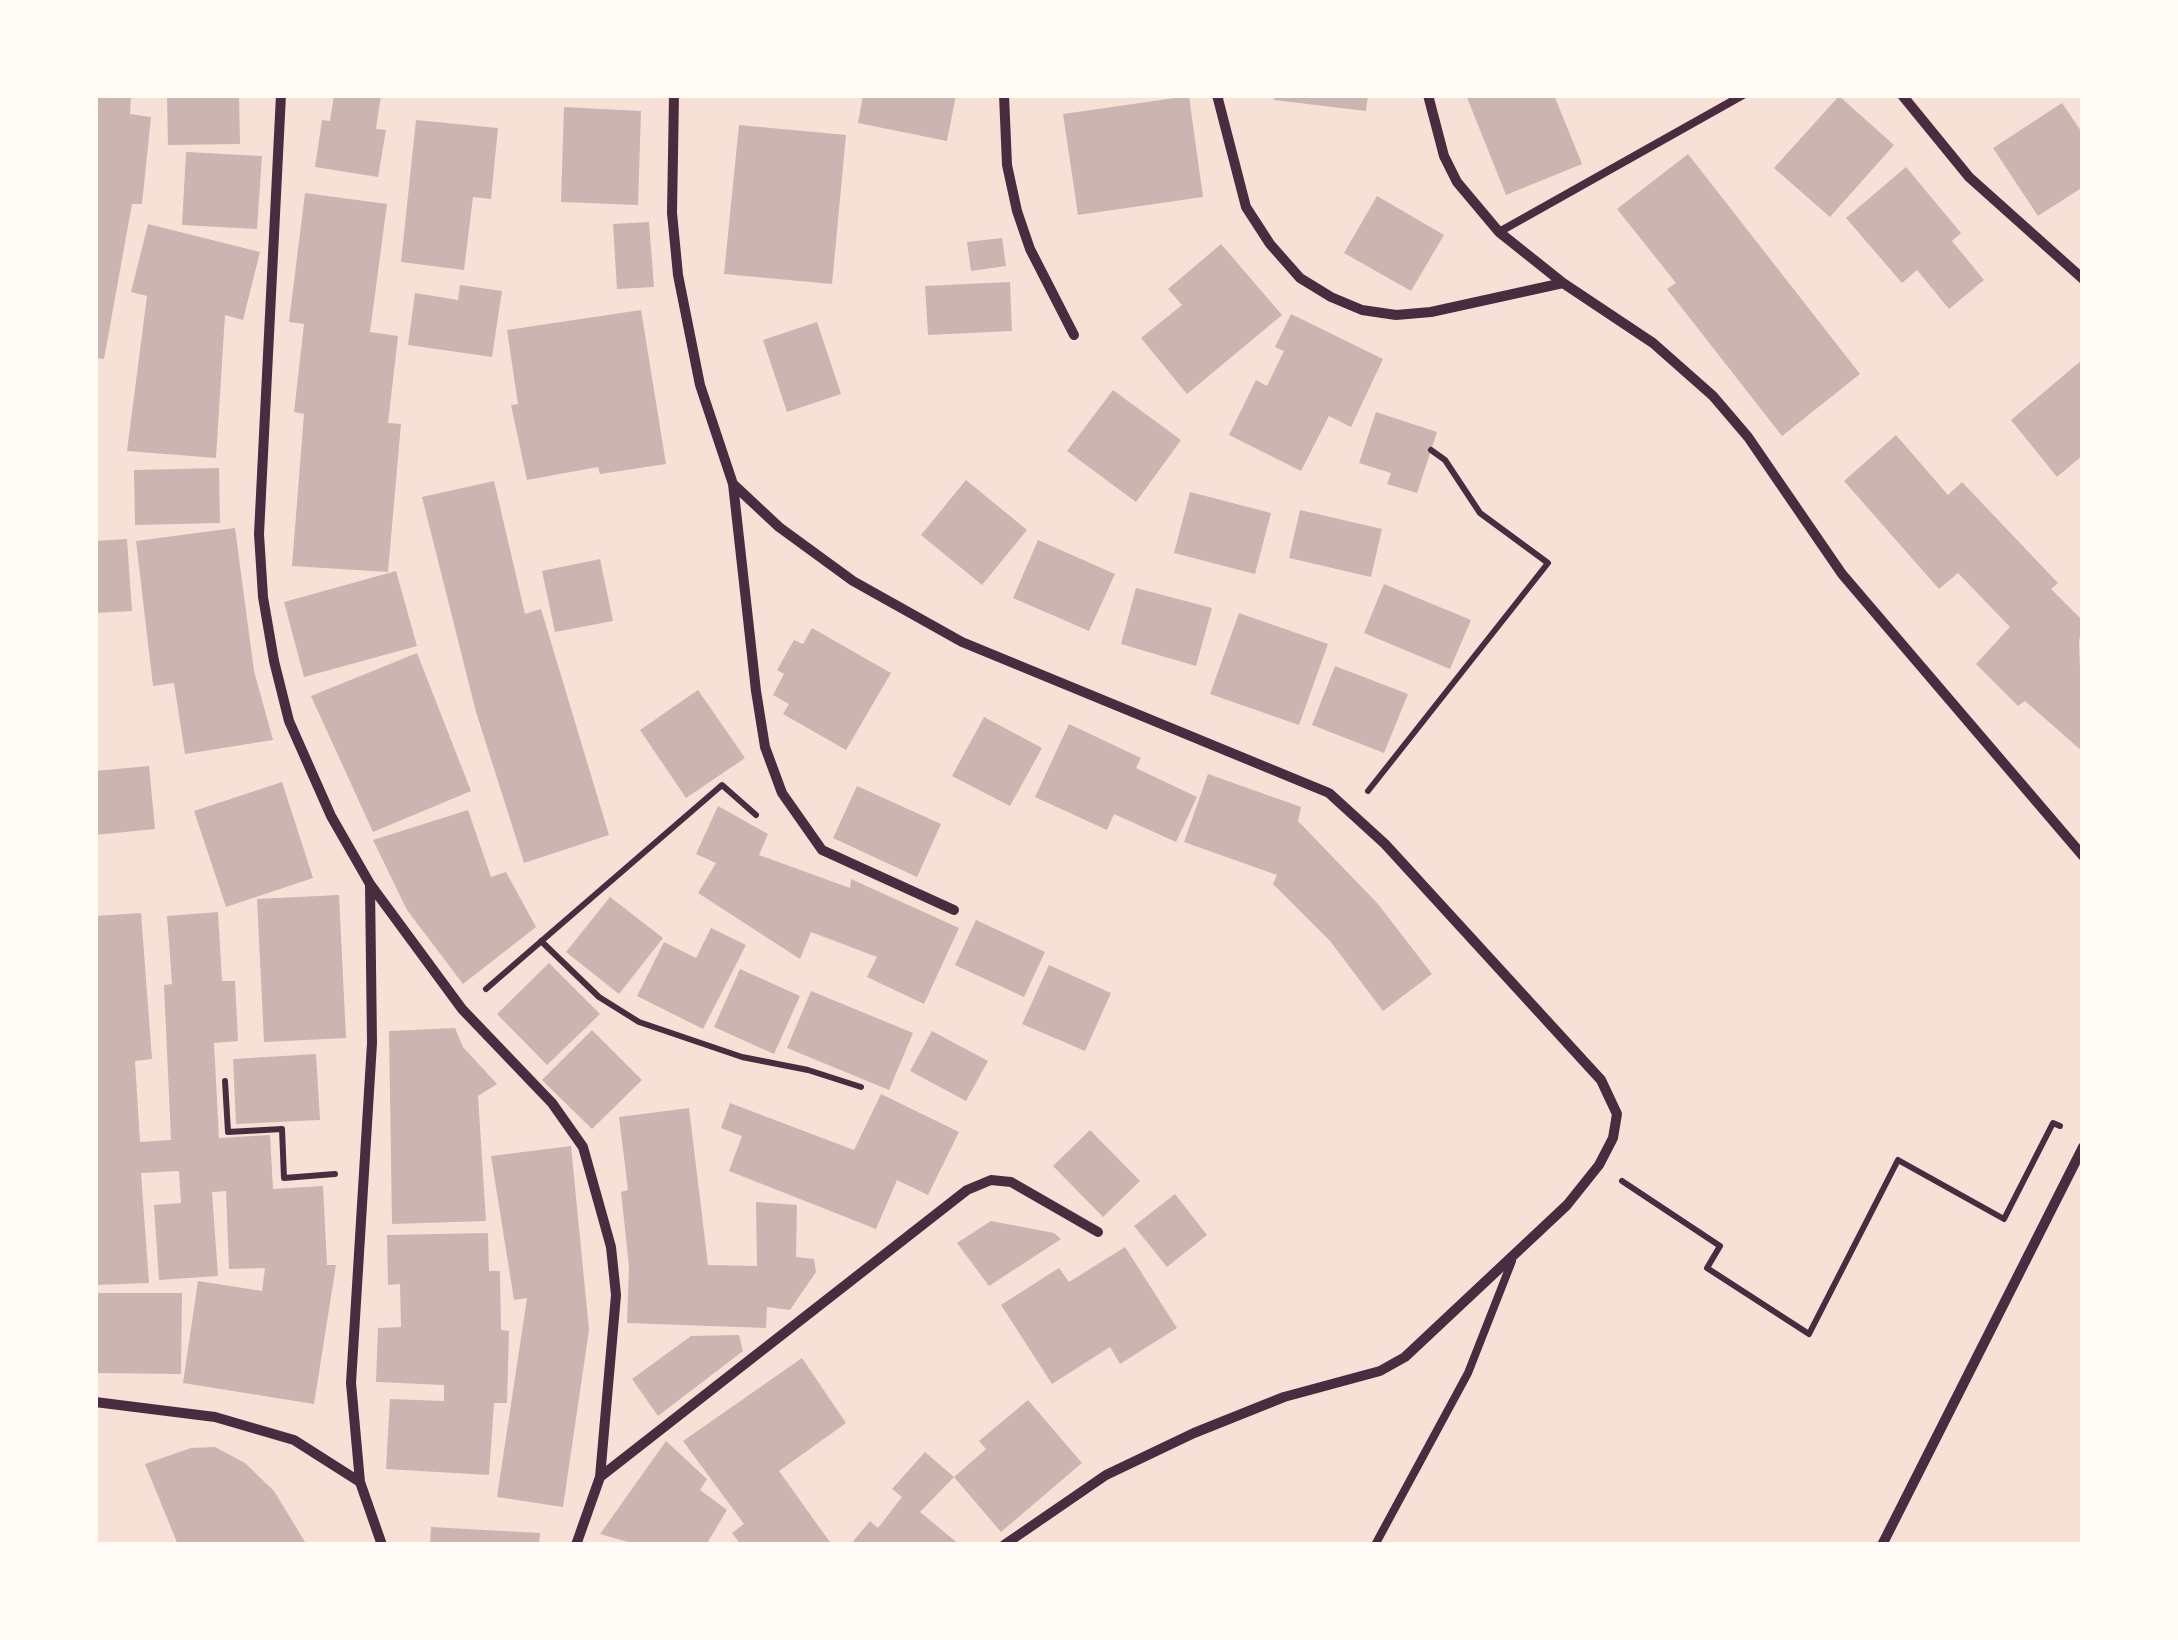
<!DOCTYPE html>
<html>
<head>
<meta charset="utf-8">
<style>
  body { margin:0 }
  #map { position:relative; width:2178px; height:1640px; overflow:hidden; background:#f7e1d7; font-family:"IBM Plex Sans",sans-serif }
  canvas { display:block }
  .frame { position:absolute; inset:0; border:98px solid #fffaf5; pointer-events:none }
</style>
</head>
<body>
<div id="map">
<canvas width="2178" height="1640"></canvas>
<div class="frame"></div>
</div>
<script>
const ctx = document.querySelector('canvas').getContext('2d');
ctx.lineJoin = 'round';
function fill(path, color) { ctx.fillStyle = color; ctx.fill(path, 'evenodd'); }
const poly = rows => new Path2D(rows.map(r => 'M' + r).join(''));
function trace(path, color, width, dash) { ctx.strokeStyle = color; ctx.lineWidth = width; ctx.lineCap = dash ? 'butt' : 'round'; ctx.setLineDash(dash || []); ctx.stroke(path); }
const building = poly([
  [95,95,131,95,130,114,151,117,142,204,132,204,104,359,95,358],
  [167,95,239,95,240,144,168,145],
  [334,95,381,95,376,129,386,130,378,177,315,167,322,120,330,121],
  [863,95,956,95,947,141,858,123],
  [1275,95,1368,95,1366,111,1274,100],
  [1466,95,1554,95,1582,164,1506,195],
  [1189,96,1203,197,1078,215,1063,114],
  [1839,96,1894,145,1830,217,1774,168],
  [2062,103,2083,134,2083,187,2038,216,1993,148],
  [564,107,641,111,638,205,561,202],
  [416,120,498,128,491,199,473,197,464,270,401,262],
  [739,125,846,135,832,284,724,274],
  [186,152,262,156,257,229,182,225],
  [1688,154,1860,374,1782,436,1667,289,1676,283,1617,209],
  [1906,167,1961,233,1952,241,1984,280,1949,309,1917,270,1902,283,1846,218],
  [305,193,387,204,370,332,398,336,388,423,401,424,388,572,292,566,304,414,294,412,304,324,289,322],
  [1377,196,1444,235,1411,291,1344,253],
  [649,222,654,287,617,289,613,224],
  [148,224,260,252,243,320,225,315,216,458,127,451,147,296,131,292],
  [1002,238,1006,266,971,271,967,242],
  [1221,244,1282,315,1187,394,1141,338,1182,305,1168,289],
  [1010,282,1012,331,928,335,925,286],
  [460,285,502,291,492,357,408,345,415,293,458,300],
  [641,310,666,464,600,474,598,467,527,480,511,405,518,404,507,330],
  [1291,314,1383,359,1351,427,1329,416,1301,471,1229,435,1256,380,1267,386,1284,351,1275,347],
  [817,322,841,394,787,412,763,340],
  [2083,359,2083,455,2057,477,2011,420],
  [1113,390,1181,440,1136,502,1067,451],
  [1376,412,1437,432,1417,493,1387,484,1391,473,1359,463],
  [1896,435,1948,495,1962,482,2058,583,2051,589,2083,621,2079,641,2083,752,2025,701,2018,706,1976,664,2010,627,1958,573,1939,589,1844,481],
  [219,468,220,523,135,525,134,470],
  [966,480,1027,530,982,585,921,535],
  [494,481,525,614,541,609,609,835,524,863,476,712,422,497],
  [1190,492,1271,513,1255,574,1174,553],
  [1300,510,1382,529,1371,577,1289,558],
  [235,528,254,671,273,740,185,754,174,683,153,686,136,541],
  [127,539,132,611,95,613,95,541],
  [1038,540,1115,574,1089,631,1013,598],
  [600,559,613,621,555,632,542,571],
  [396,571,417,646,304,677,284,602],
  [1384,584,1471,620,1450,669,1364,633],
  [1136,588,1212,608,1196,666,1121,644],
  [1239,613,1328,644,1299,725,1210,694],
  [812,628,891,673,846,750,783,714,789,704,773,695,784,674,777,670,794,640,803,644],
  [417,653,471,791,373,832,311,696],
  [1335,666,1408,694,1384,753,1312,725],
  [698,690,745,758,686,798,640,730],
  [984,717,1042,748,1010,806,952,776],
  [1069,724,1141,758,1136,768,1197,797,1176,842,1114,814,1107,830,1035,797],
  [149,766,155,829,95,835,95,771],
  [1208,774,1301,807,1298,821,1378,904,1432,974,1383,1011,1330,941,1273,884,1277,875,1184,842],
  [282,782,313,878,226,907,194,811],
  [857,786,941,824,917,877,833,838],
  [718,806,768,834,759,855,850,888,851,879,959,928,924,1004,867,977,877,957,811,932,800,959,698,893,716,863,696,854],
  [468,810,491,877,506,872,536,927,463,984,407,910,373,840],
  [339,895,346,1038,264,1042,257,899],
  [610,897,663,938,619,994,566,952],
  [218,912,222,981,235,981,238,1041,214,1043,219,1138,270,1135,273,1189,323,1186,327,1265,336,1265,314,1404,183,1383,198,1281,262,1291,265,1268,229,1269,226,1191,212,1192,218,1276,159,1280,154,1205,181,1203,179,1171,141,1173,149,1283,95,1285,95,916,141,913,152,1059,135,1061,140,1142,171,1140,164,985,172,984,167,916],
  [976,920,1045,952,1024,997,955,965],
  [711,928,746,945,703,1029,637,996,664,942,696,958],
  [549,963,600,1014,547,1065,497,1014],
  [1049,965,1111,993,1085,1051,1022,1024],
  [740,969,800,996,774,1054,714,1027],
  [811,991,913,1033,889,1090,787,1048],
  [455,1028,463,1047,497,1084,478,1096,486,1221,392,1224,389,1031],
  [592,1030,642,1080,592,1129,542,1080],
  [932,1031,988,1061,966,1101,910,1071],
  [316,1054,320,1120,236,1124,233,1059],
  [881,1094,959,1132,928,1195,897,1180,876,1229,729,1171,742,1136,721,1128,730,1103,854,1150],
  [689,1108,708,1265,757,1266,756,1202,797,1205,796,1257,814,1259,816,1272,790,1310,767,1307,766,1328,627,1323,629,1266,621,1192,628,1190,619,1117],
  [1090,1130,1140,1181,1103,1217,1053,1166],
  [571,1146,589,1330,563,1507,497,1497,527,1298,514,1300,491,1156],
  [1175,1194,1207,1235,1167,1267,1134,1226],
  [991,1221,1054,1233,1061,1239,989,1286,957,1243],
  [488,1233,489,1271,500,1271,501,1330,509,1331,507,1403,494,1403,489,1475,386,1469,390,1399,444,1401,444,1385,376,1382,378,1328,401,1327,400,1284,388,1285,387,1235],
  [1125,1247,1177,1328,1120,1364,1110,1347,1052,1384,1001,1305,1059,1268,1069,1282],
  [95,1293,182,1293,181,1374,95,1373],
  [739,1335,743,1351,658,1416,632,1379,691,1336],
  [802,1358,846,1423,779,1471,832,1545,741,1545,732,1533,744,1524,683,1441],
  [1028,1400,1082,1463,1001,1532,954,1477,920,1512,960,1545,850,1545,870,1521,878,1528,902,1497,892,1489,925,1452,954,1477,986,1449,979,1441],
  [666,1441,707,1479,700,1490,727,1510,706,1545,639,1545,600,1534],
  [215,1447,245,1463,274,1491,307,1545,178,1545,145,1464,191,1448],
  [431,1527,540,1533,539,1545,430,1545]
]);
const path = poly([
  [1368,791,1548,563,1480,513,1445,460,1431,450],
  [541,941,599,997,639,1022,742,1057,808,1070,861,1087],
  [486,989,722,785,756,815],
  [225,1081,228,1132,282,1129,284,1178,335,1174],
  [1622,1181,1720,1246,1707,1268,1809,1334,1898,1160,2004,1219,2053,1123,2060,1126]
]);
const service = poly([
  [1499,232,1743,95],
  [1375,1545,1468,1373,1512,1261]
]);
const minor = poly([
  [281,95,259,534,263,597,274,661,289,721,331,816,370,884,462,1009,552,1103,583,1147,611,1247,616,1295,600,1477,576,1545],
  [674,95,672,213,678,275,700,385,733,484,779,527,853,581,962,642,1329,793,1385,844,1601,1080,1617,1114,1613,1138,1599,1165,1567,1205,1405,1357,1380,1371,1284,1397,1194,1433,1106,1475,1004,1545],
  [1004,95,1007,165,1017,211,1030,249,1074,335],
  [1217,95,1246,207,1270,244,1300,278,1331,297,1362,310,1396,315,1431,312,1563,283,1653,343,1713,396,1748,437,1842,574,2083,856],
  [1428,95,1444,156,1457,182,1499,232,1563,283],
  [1902,95,1969,177,2083,279],
  [733,484,756,691,765,747,782,793,822,850,954,910],
  [95,1402,215,1417,294,1440,360,1482,382,1545],
  [600,1477,967,1190,991,1180,1011,1182,1098,1232],
  [360,1482,351,1383,372,1043,370,885],
  [1882,1545,2083,1147]
]);
fill(building, '#ccb4b1');
trace(path, '#4a2c40', 6);
trace(service, '#4a2c40', 8);
trace(minor, '#4a2c40', 10);
</script>
</body>
</html>
